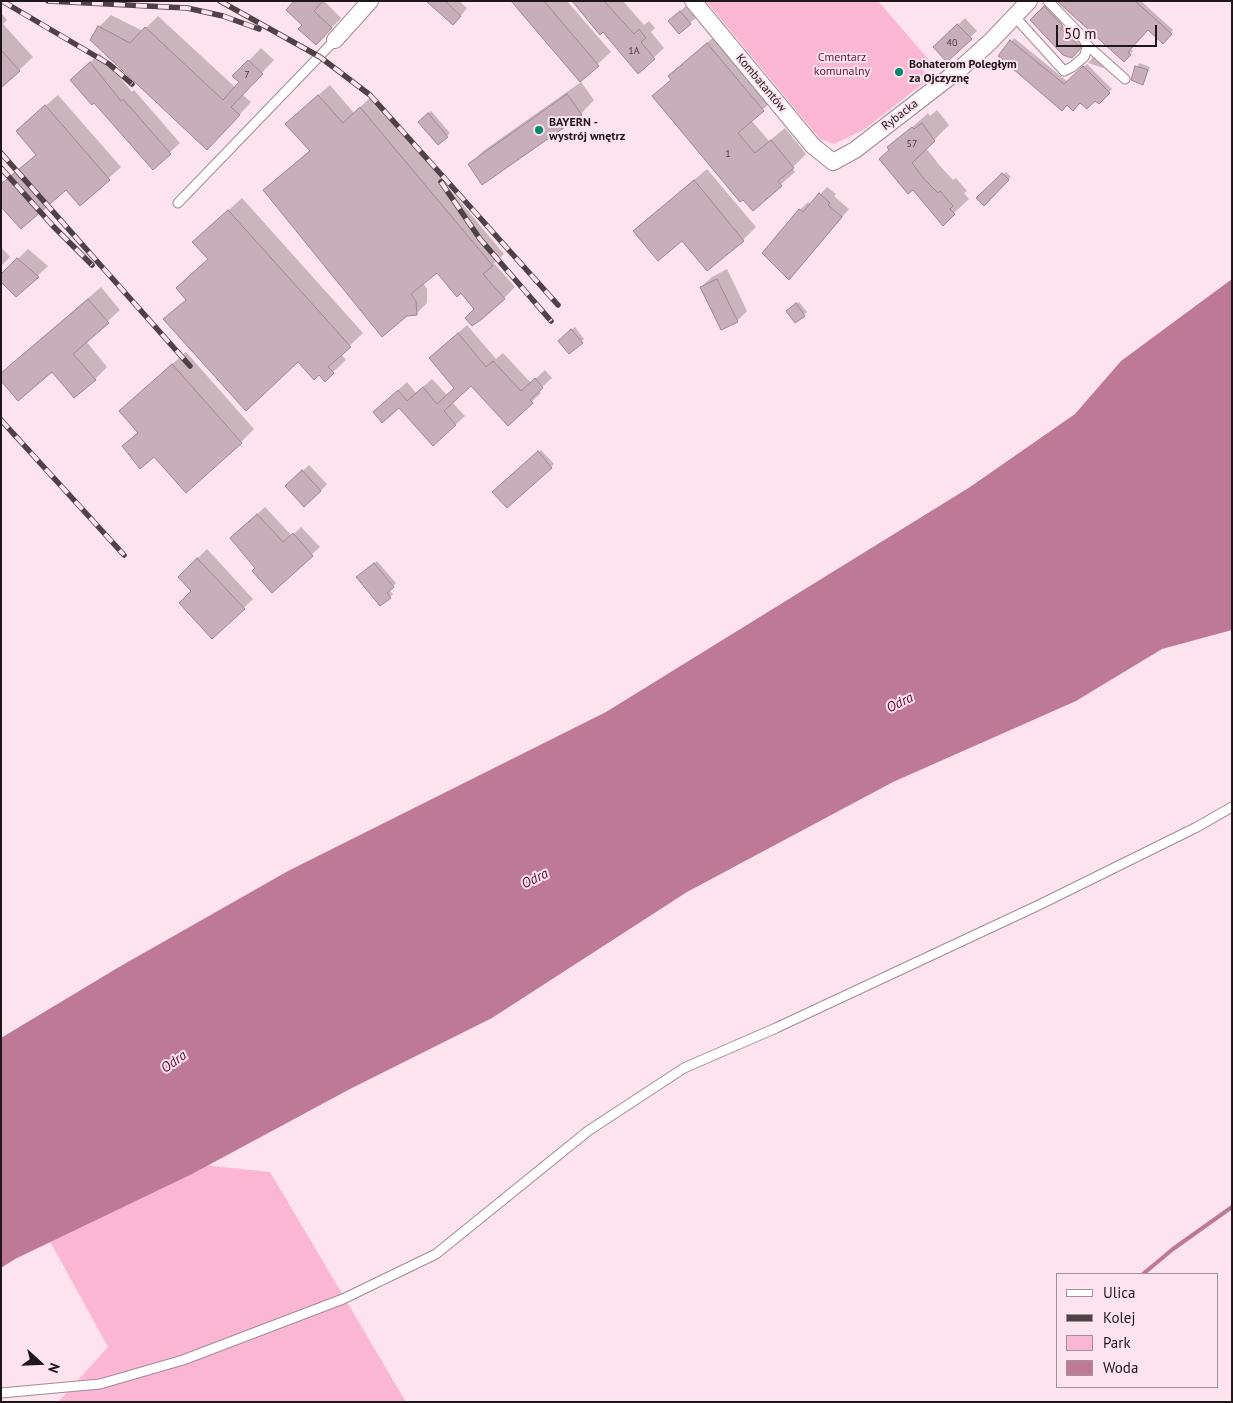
<!DOCTYPE html>
<html>
<head>
<meta charset="utf-8">
<style>
  body { margin:0 }
  #map { position:relative; width:1233px; height:1403px; overflow:hidden; background:#fde3ed; font-family:"PT Sans",sans-serif }
  canvas { display:block }
  .frame { position:absolute; inset:0; border:2px solid #1f1619; pointer-events:none }
  .legend { position:absolute; left:1056px; top:1273px; width:162px; height:115px; box-sizing:border-box; background:#fde3ed; border:1px solid #a49198; margin:0; padding:6px 9px; list-style:none; font-size:15px; color:#1f1619 }
  .legend li { display:flex; align-items:center; gap:10px; height:25px }
  .legend b { width:25px; border:1px solid #a49198 }
  .north { position:absolute; left:15px; top:1338px; width:50px; height:50px; -webkit-text-stroke:4px #fde3ed; paint-order:stroke; rotate:110deg; font-size:14px; font-weight:700; line-height:20px; text-align:center; color:#1f1619 }
  .north::after { content:''; display:block; margin:auto; width:18px; height:22px; background:#1f1619; clip-path:polygon(50% 0,100% 100%,50% 72%,0 100%) }
  .scale { position:absolute; left:1056px; top:25px; width:101px; height:22px; box-sizing:border-box; border:2px solid #1f1619; border-top:0; padding-left:6px; font-size:15px; line-height:18px; white-space:nowrap; color:#1f1619; -webkit-text-stroke:4px #fde3ed; paint-order:stroke }
</style>
</head>
<body>
<div id="map">
<canvas width="1233" height="1403"></canvas>
<div class="frame"></div>
<ul class="legend">
<li><b style="height:6px;background:#fff"></b>Ulica</li>
<li><b style="height:6px;background:#4e4246"></b>Kolej</li>
<li><b style="height:14px;background:#fab6d3"></b>Park</li>
<li><b style="height:14px;background:#be7997"></b>Woda</li>
</ul>
<div class="north">N</div>
<div class="scale">50 m</div>
</div>
<script>
const ctx = document.querySelector('canvas').getContext('2d');
ctx.lineJoin = 'round';
function fill(path, color) { ctx.fillStyle = color; ctx.fill(path, 'evenodd'); }
const poly = rows => new Path2D(rows.map(r => 'M' + r).join(''));
function trace(path, color, width, dash) { ctx.strokeStyle = color; ctx.lineWidth = width; ctx.lineCap = dash ? 'butt' : 'round'; ctx.setLineDash(dash || []); ctx.stroke(path); }
function label(font, color, halo, rows, align = 'center') {
  ctx.font = font + ' "PT Sans",sans-serif'; ctx.lineWidth = 4; ctx.setLineDash([]); ctx.textBaseline = 'middle'; ctx.strokeStyle = halo; ctx.fillStyle = color; for (const [text, x, y, turn = 0] of rows) {
    ctx.save(); ctx.translate(x, y); ctx.rotate((+turn || 0) * Math.PI / 180); ctx.textAlign = isNaN(turn) ? turn : align; if (halo) ctx.strokeText(text, 0, 0); ctx.fillText(text, 0, 0); ctx.restore();
  }
}
const green = poly([
  [706,1,878,1,930,61,922,69,930,78,865,129,834,144,820,139],
  [174,1162,270,1172,406,1402,58,1402,108,1347,41,1225]
]);
const water = poly([
  [1232,279,1232,630,1162,649,1076,701,893,782,687,892,492,1018,350,1089,192,1174,15,1259,1,1268,1,1038,119,967,288,871,606,712,970,487,1075,414,1121,361]
]);
const shadow = poly([
  [296,1,324,1,341,18,316,44,303,25],
  [428,1,459,1,467,8,460,17],
  [513,1,567,1,611,52,580,80],
  [573,1,623,1,644,25,649,21,655,28,651,32,664,48,638,72,603,31],
  [1101,1,1141,1,1173,30,1163,42,1148,29,1130,48,1133,51,1124,61],
  [687,5,697,17,679,32,676,15],
  [1047,5,1065,22,1062,25,1083,45,1075,54,1031,20],
  [1,13,7,20,3,24,33,57,1,87],
  [111,15,143,31,158,16,236,88,241,82,234,76,261,48,274,60,242,94,251,102,220,136,99,27],
  [965,18,977,31,947,60,935,47],
  [721,31,777,97,751,120,769,141,785,128,806,154,792,168,795,172,753,209,653,96,672,79,669,76,683,63],
  [1014,38,1068,82,1087,64,1112,89,1099,103,1095,99,1080,101,1000,55],
  [100,53,132,92,134,90,180,143,153,168,82,70],
  [1094,56,1105,66,1103,68,1088,63],
  [1139,63,1150,67,1142,83,1133,80],
  [581,82,594,100,581,114,469,165,483,151],
  [330,85,354,113,372,96,504,254,494,263,515,287,504,298,476,309,461,292,437,271,423,283,427,289,427,303,416,314,264,190,310,150,298,113],
  [58,95,121,167,80,204,67,188,1,184,37,154,29,120],
  [937,110,949,125,926,148,940,166,953,180,956,178,967,191,964,193,969,199,954,213,889,148,928,113,930,116],
  [431,111,450,133,438,143,420,122],
  [707,169,756,227,743,240,682,239,634,231],
  [1006,172,1011,177,984,204,978,198],
  [827,187,836,194,834,196,849,209,797,271,800,210,808,202,811,205],
  [242,198,363,333,341,354,346,360,333,372,319,373,298,360,165,319,187,299,177,288,209,259,207,230],
  [1,247,10,257,1,266],
  [28,249,48,266,16,296,1,275],
  [727,269,747,311,737,321,701,287,712,277],
  [101,287,120,310,86,341,107,367,95,379,12,364],
  [799,302,807,312,795,322,790,308],
  [467,325,496,359,503,353,531,383,545,370,552,378,538,391,541,393,508,424,471,385,452,402,465,416,433,445,399,406,384,403,407,382,416,393,432,379,447,395,455,388,430,358],
  [575,327,584,339,569,352,559,341],
  [186,352,254,429,241,442,154,456,124,446,138,432,134,398],
  [541,450,554,464,507,506,494,492],
  [309,465,327,484,321,491,287,486],
  [265,507,292,536,301,527,320,547,272,591,257,568,240,530],
  [207,549,253,599,212,638,193,591,179,577],
  [377,561,396,583,389,590,393,594,390,597,360,575]
]);
const stream = poly([
  [1143,1274,1173,1249,1232,1207]
]);
const building = poly([
  [294,1,323,1,314,11,332,28,316,45,298,29,302,25,286,10,294,1],
  [426,1,445,1,461,16,453,25,426,1],
  [511,1,544,1,599,66,580,82,511,1],
  [572,1,604,1,634,34,639,29,646,38,641,42,655,59,638,74,603,32,600,35,572,1],
  [1057,1,1135,1,1172,34,1163,44,1148,30,1128,52,1131,55,1124,62,1057,1],
  [1044,6,1063,26,1061,29,1081,48,1072,58,1063,55,1030,20,1044,6],
  [680,11,691,24,679,34,668,21,680,11],
  [957,24,972,39,947,62,933,47,957,24],
  [98,26,130,43,145,27,223,100,239,82,232,76,248,60,263,74,231,107,240,115,207,150,90,40,98,26],
  [1010,40,1064,84,1083,66,1110,93,1099,104,1095,101,1087,109,1080,103,1073,111,1067,105,1062,111,998,56,1010,40],
  [707,43,764,111,738,133,755,153,771,140,794,168,778,181,782,186,753,211,743,200,740,202,652,96,671,80,668,76,707,43],
  [1,50,20,71,1,88,1,50],
  [90,62,121,101,123,99,171,154,153,170,94,103,92,105,70,80,90,62],
  [1135,66,1148,70,1143,85,1131,80,1135,66],
  [567,94,582,115,482,185,468,164,567,94],
  [318,95,343,123,360,107,493,266,483,274,505,299,482,319,472,326,465,318,474,309,461,293,457,297,437,273,411,294,416,301,417,315,407,316,382,337,263,190,310,151,285,124,318,95],
  [45,105,110,180,80,206,66,190,21,229,1,207,1,184,36,155,16,131,45,105],
  [428,113,448,137,438,145,418,122,428,113],
  [922,123,935,141,912,163,925,180,938,193,940,191,953,206,950,209,955,214,943,226,913,190,908,194,879,159,889,150,887,147,912,127,914,129,922,123],
  [1002,173,1009,180,984,206,976,198,1002,173],
  [694,180,744,241,707,271,682,241,658,261,633,231,694,180],
  [819,193,830,203,828,205,842,217,789,280,762,253,799,209,803,212,819,193],
  [228,210,351,347,328,367,334,373,325,382,319,375,314,380,298,362,246,411,163,319,186,300,176,288,208,259,192,242,228,210],
  [17,258,39,277,16,297,1,282,1,274,17,258],
  [717,279,738,322,721,330,700,287,717,279],
  [88,299,109,323,73,354,96,380,74,398,52,372,18,401,1,381,1,373,88,299],
  [796,303,805,316,795,323,786,311,796,303],
  [571,329,583,343,569,354,558,341,571,329],
  [458,333,486,367,493,361,521,391,535,378,543,388,530,400,533,403,508,426,471,386,444,411,456,425,433,446,399,408,382,423,373,412,398,390,407,401,423,387,437,404,454,388,429,358,458,333],
  [172,364,242,443,186,493,154,457,140,469,122,446,138,433,119,411,172,364],
  [538,451,552,468,507,508,492,492,538,451],
  [302,470,321,491,304,507,285,486,302,470],
  [257,514,283,542,293,533,313,556,272,593,252,571,255,568,230,538,257,514],
  [197,558,245,609,212,639,179,603,191,591,178,577,197,558],
  [374,563,394,587,387,593,391,598,380,606,356,577,374,563]
]);
const service = poly([
  [1015,17,1064,71,1072,67,1084,57,1088,46,1081,35,1048,1],
  [1088,46,1125,79],
  [178,203,335,40],
  [1,1393,100,1384,183,1360,343,1299,436,1254,588,1131,684,1068,776,1028,1039,905,1197,827,1232,807]
]);
const minor = poly([
  [693,1,813,146,833,162,855,150,960,69,991,41,1029,1],
  [335,40,370,1]
]);
const rail = poly([
  [2,1,109,64,132,84],
  [48,1,187,8,223,16,259,29],
  [220,1,320,57,370,95,558,305],
  [1,153,190,366],
  [1,168,53,226,92,265],
  [441,182,480,239,551,321],
  [1,420,124,555]
]);
const markers = [
  [899,72,5,"#05896d"],
  [539,130,5,"#05896d"]
];
const numberNames = [
  ["40",952,43],
  ["1A",634,51],
  ["7",247,75],
  ["57",912,144],
  ["1",728,154]
];
const parkNames = [
  ["Cmentarz",842,58],
  ["komunalny",842,72]
];
const poiNames = [
  ["Bohaterom Poległym",909,65],
  ["za Ojczyznę",909,79],
  ["BAYERN -",549,123],
  ["wystrój wnętrz",549,137]
];
const streetNames = [
  ["Kombatantów",761,83,50],
  ["Rybacka",900,115,-38]
];
const waterNames = [
  ["Odra",900,703,-26],
  ["Odra",535,879,-26],
  ["Odra",174,1062,-35]
];
fill(green, '#fab6d3');
fill(water, '#be7997');
fill(shadow, '#0003');
trace(stream, '#be7997', 4);
fill(building, '#c7aeb8');
trace(building, '#9f8791', 1);
trace(service, '#a28a94', 11);
trace(minor, '#a28a94', 18);
trace(service, '#fff', 9);
trace(minor, '#fff', 16);
trace(rail, '#4e4246', 5.5);
trace(rail, '#fde3ed', 4, [11]);
for (const [x, y, r, color] of markers) { const dot = new Path2D(); dot.arc(x, y, r, 0, 2 * Math.PI); ctx.fillStyle = color; ctx.fill(dot); trace(dot, '#fde3ed', 2); }
label('10px', '#493c41', null, numberNames);
label('12px', '#661241', '#fde3ed', parkNames);
label('bold 12px', '#1f1619', '#fde3ed', poiNames, 'left');
label('12px', '#1f1619', '#fde3ed', streetNames);
label('italic 14px', '#5d073a', '#fde3ed', waterNames);
</script>
</body>
</html>
